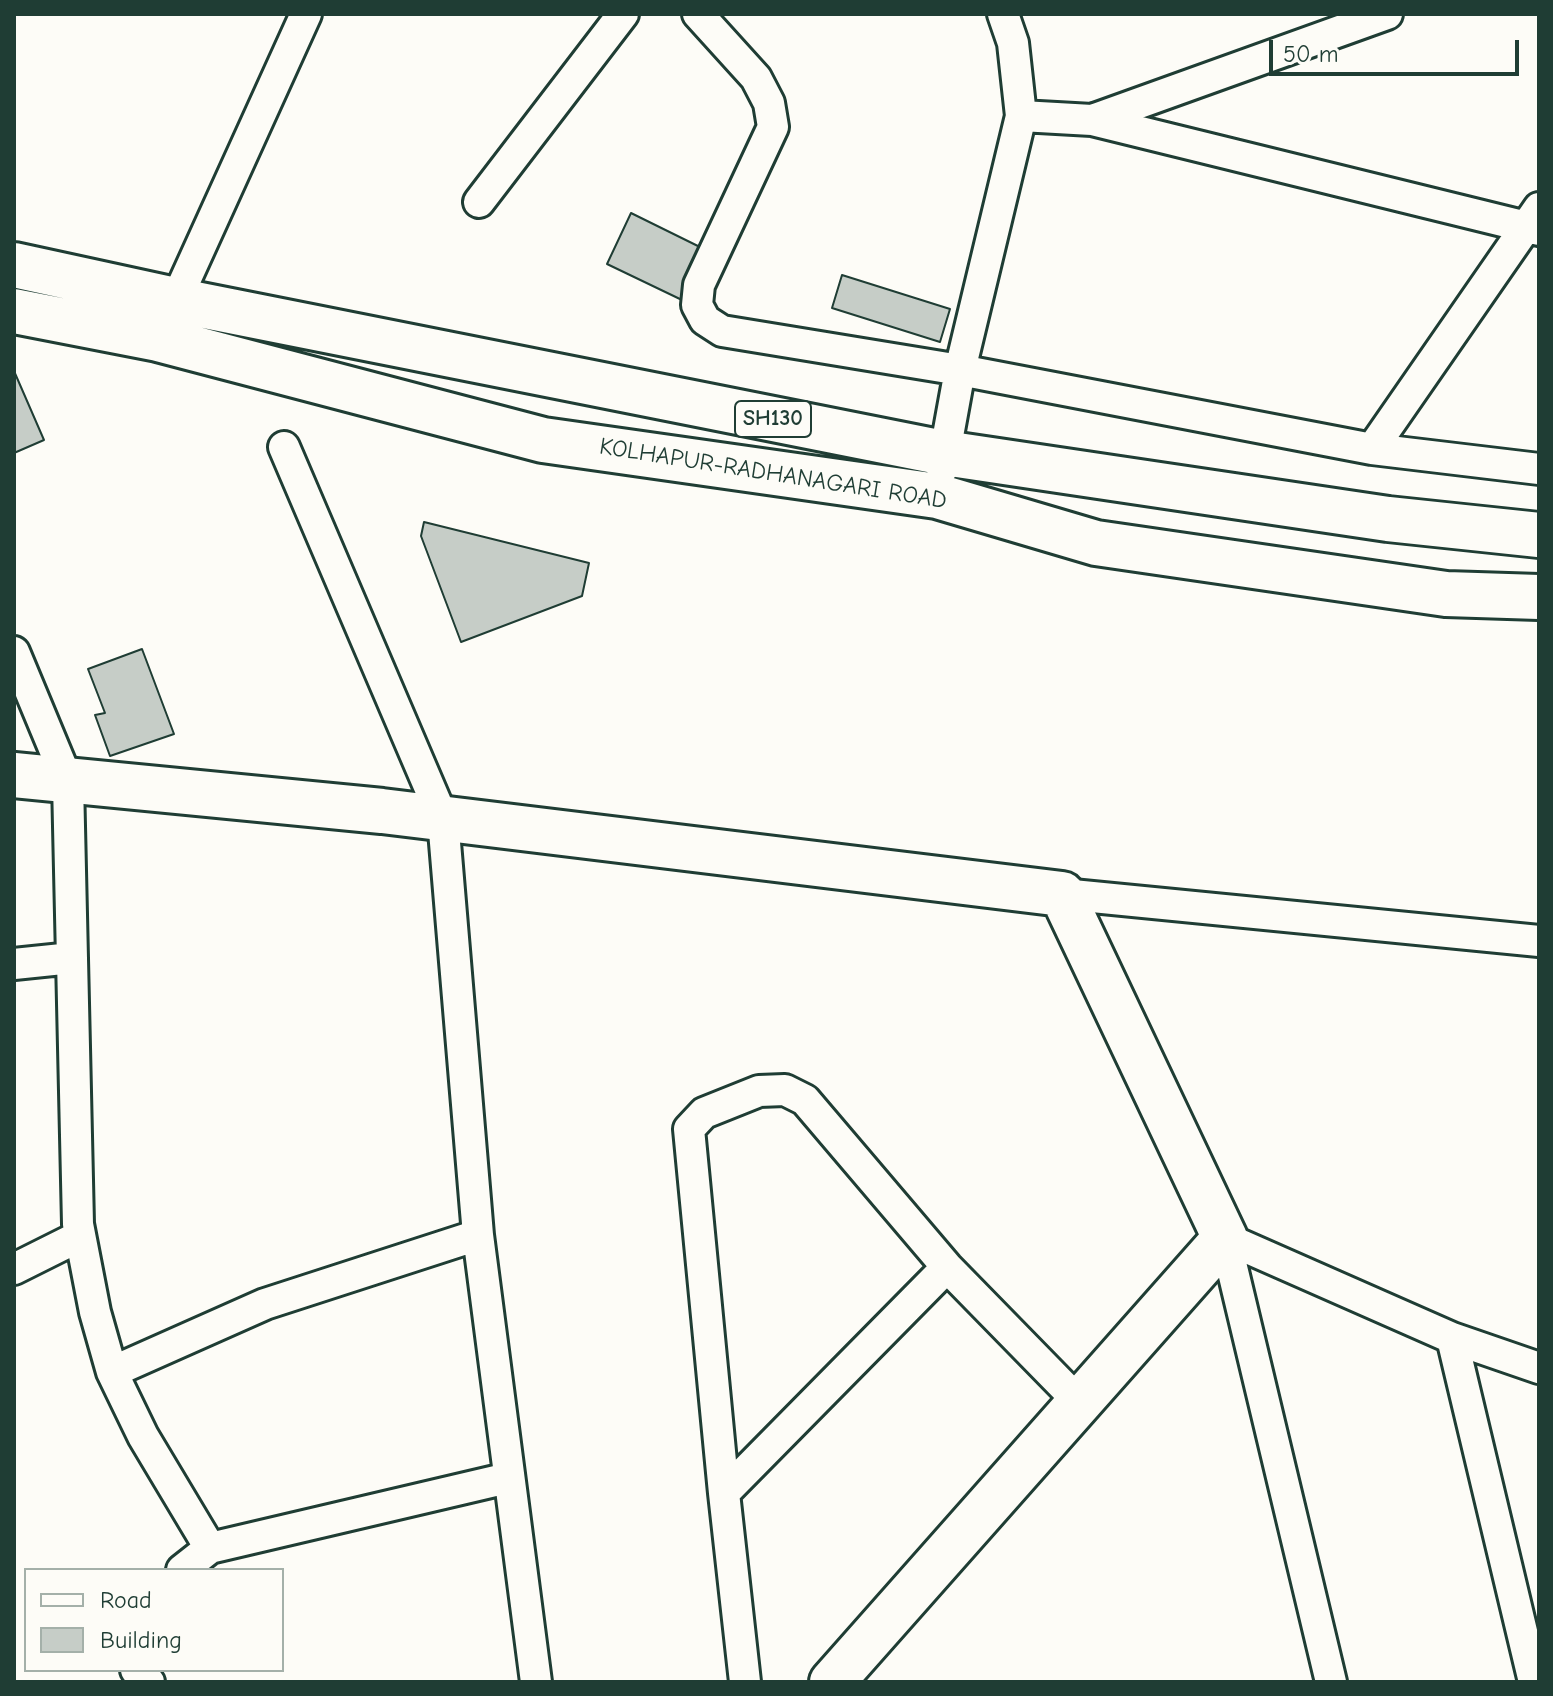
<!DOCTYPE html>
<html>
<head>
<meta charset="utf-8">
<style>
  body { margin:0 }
  #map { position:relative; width:1553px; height:1696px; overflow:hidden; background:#fdfcf7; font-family:"Comic Neue",sans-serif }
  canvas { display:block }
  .frame { position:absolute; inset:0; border:16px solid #1f3d34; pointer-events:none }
  .legend { position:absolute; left:24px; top:1568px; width:260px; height:104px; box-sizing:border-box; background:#fdfcf7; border:2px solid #a4b0a9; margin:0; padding:10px 14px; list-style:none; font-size:24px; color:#1f3d34 }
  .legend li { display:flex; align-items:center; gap:16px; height:40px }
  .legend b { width:40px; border:2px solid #a4b0a9 }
  .scale { position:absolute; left:1269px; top:40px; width:250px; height:36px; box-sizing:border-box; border:4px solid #1f3d34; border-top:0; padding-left:10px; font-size:24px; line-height:28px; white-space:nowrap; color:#1f3d34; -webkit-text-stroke:6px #fdfcf7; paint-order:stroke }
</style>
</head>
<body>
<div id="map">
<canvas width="1553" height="1696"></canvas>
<div class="frame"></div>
<ul class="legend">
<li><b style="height:10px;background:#fdfcf7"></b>Road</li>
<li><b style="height:22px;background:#c6cdc7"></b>Building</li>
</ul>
<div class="scale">50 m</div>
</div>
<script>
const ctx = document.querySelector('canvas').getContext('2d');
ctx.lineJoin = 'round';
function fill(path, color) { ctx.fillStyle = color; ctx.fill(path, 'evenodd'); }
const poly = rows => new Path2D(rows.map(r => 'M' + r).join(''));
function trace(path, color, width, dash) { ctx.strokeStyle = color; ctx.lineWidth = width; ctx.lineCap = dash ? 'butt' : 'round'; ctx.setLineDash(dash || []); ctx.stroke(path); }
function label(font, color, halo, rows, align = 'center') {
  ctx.font = font + ' "Comic Neue",sans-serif'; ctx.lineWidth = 8; ctx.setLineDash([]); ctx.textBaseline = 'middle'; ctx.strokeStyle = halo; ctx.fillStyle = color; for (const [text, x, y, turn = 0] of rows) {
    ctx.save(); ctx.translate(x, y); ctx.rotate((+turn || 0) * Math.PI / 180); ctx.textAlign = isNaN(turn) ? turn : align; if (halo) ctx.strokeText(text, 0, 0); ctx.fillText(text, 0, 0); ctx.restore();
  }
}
const building = poly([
  [631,213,706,250,682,300,607,264,631,213],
  [842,275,950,309,940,342,832,308,842,275],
  [14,371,44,440,14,453,14,371],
  [424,522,589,563,582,596,461,642,421,536,424,522],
  [142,649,174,734,110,756,95,715,105,713,88,669,142,649]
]);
const street = poly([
  [698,14,756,78,769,103,773,127,699,285,697,305,705,320,722,331,960,370,1372,449,1539,469],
  [1021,116,1092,120,1387,14],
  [1092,120,1539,230],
  [479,202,623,14],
  [168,318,306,14],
  [284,447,443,819,478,1235,536,1682],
  [1372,449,1539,208],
  [942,469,960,370,1021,116,1013,43,1003,14],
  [14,652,68,782,78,1224,95,1312,112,1372,143,1436,210,1548],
  [1062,894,1539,941],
  [14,964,72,958],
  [1225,1238,1331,1682],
  [1225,1238,1452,1338,1539,1368],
  [14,1269,80,1236],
  [1452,1338,1534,1682],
  [112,1372,265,1304,478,1235],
  [724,1493,689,1129,704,1113,759,1091,785,1090,805,1100,947,1267,1080,1403],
  [182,1570,210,1548,508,1478],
  [136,1670,149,1682],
  [745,1682,724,1493,947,1267]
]);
const secondary = poly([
  [14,775,382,811,1062,894,1225,1238,832,1682]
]);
const primary = poly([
  [14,265,175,300,944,453,1388,519,1539,535],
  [14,311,158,339,543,440,937,496,1096,543,1446,594,1539,597]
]);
const shields = [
  [773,419,76]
];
const shieldNames = [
  ["SH130",773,419]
];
const streetNames = [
  ["KOLHAPUR-RADHANAGARI ROAD",773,474,9]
];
fill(building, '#c6cdc7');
trace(building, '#1f3d34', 2);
trace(street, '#1f3d34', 36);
trace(secondary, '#1f3d34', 50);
trace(primary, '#1f3d34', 50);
trace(street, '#fdfcf7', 30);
trace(secondary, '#fdfcf7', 44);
trace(primary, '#fdfcf7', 44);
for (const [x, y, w] of shields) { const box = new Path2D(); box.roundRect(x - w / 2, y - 18, w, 36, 6); ctx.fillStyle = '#fdfcf7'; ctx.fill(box); trace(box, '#1f3d34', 2); }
label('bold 22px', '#1f3d34', null, shieldNames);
label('24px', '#1f3d34', '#fdfcf7', streetNames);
</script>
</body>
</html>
